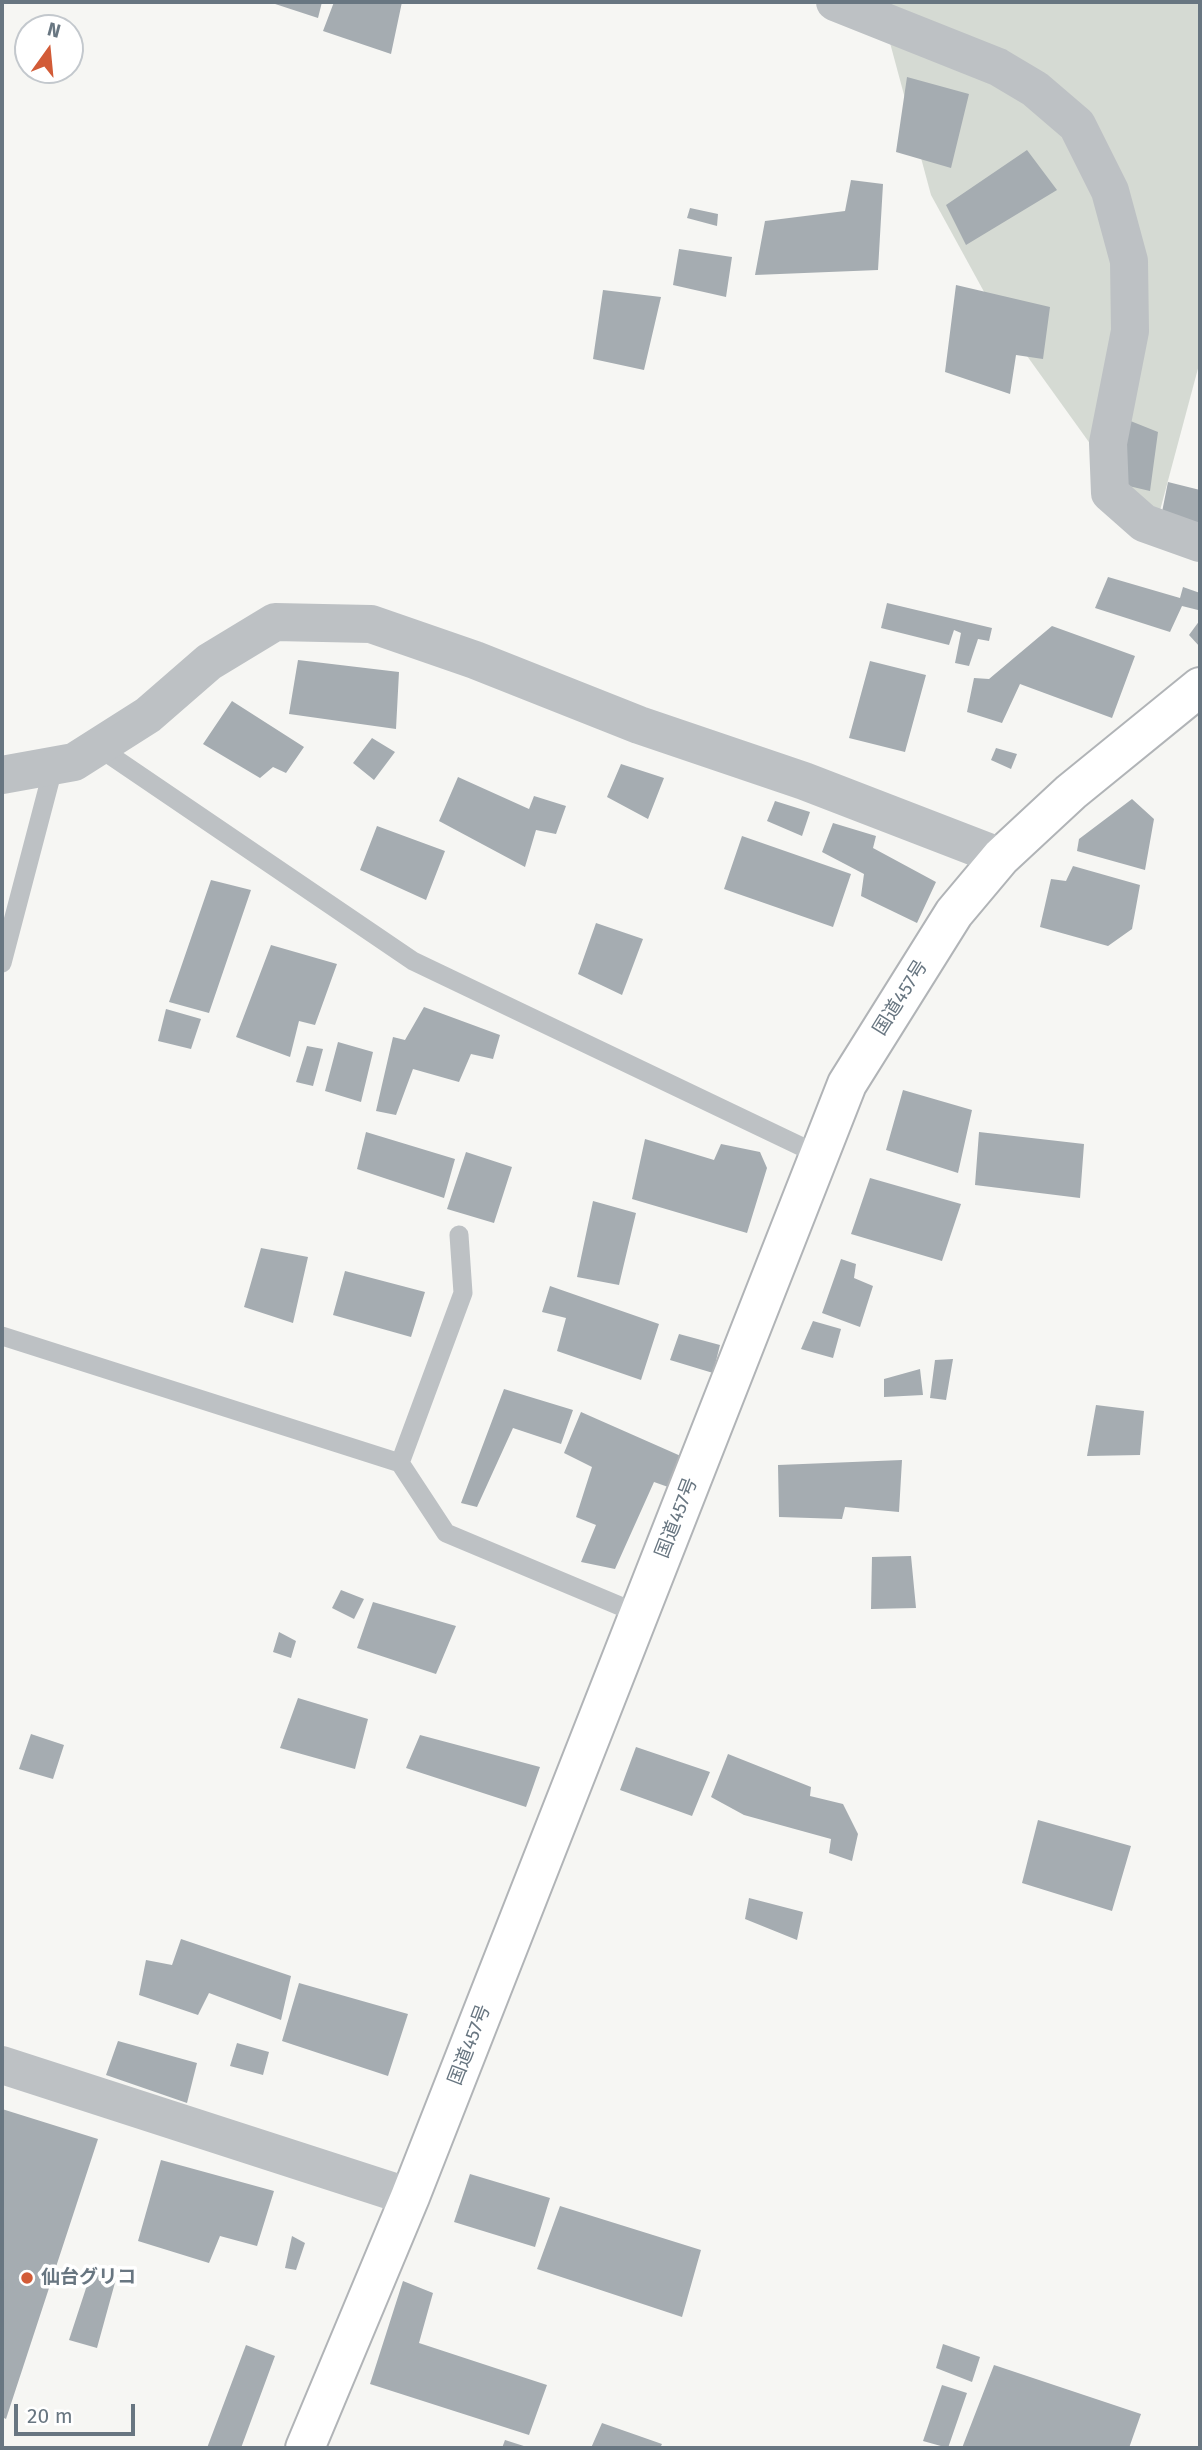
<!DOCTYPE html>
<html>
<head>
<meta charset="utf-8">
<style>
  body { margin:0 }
  #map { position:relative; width:1202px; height:2450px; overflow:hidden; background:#f6f6f3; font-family:"Fira Sans",sans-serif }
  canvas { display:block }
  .frame { position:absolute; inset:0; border:4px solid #687681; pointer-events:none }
  .north { position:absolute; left:14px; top:14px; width:70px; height:70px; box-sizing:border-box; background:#fff; border:2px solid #c3c8cd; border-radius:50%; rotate:15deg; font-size:19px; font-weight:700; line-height:28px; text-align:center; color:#687681 }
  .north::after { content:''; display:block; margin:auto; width:24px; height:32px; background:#d25b37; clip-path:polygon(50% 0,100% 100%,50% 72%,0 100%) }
  .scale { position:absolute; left:14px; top:2404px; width:121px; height:32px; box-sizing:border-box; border:4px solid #687681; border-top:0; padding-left:9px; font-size:21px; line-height:24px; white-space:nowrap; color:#687681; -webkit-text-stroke:5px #fff; paint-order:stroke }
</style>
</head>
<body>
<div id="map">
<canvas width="1202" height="2450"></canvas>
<div class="frame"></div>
<div class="north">N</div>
<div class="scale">20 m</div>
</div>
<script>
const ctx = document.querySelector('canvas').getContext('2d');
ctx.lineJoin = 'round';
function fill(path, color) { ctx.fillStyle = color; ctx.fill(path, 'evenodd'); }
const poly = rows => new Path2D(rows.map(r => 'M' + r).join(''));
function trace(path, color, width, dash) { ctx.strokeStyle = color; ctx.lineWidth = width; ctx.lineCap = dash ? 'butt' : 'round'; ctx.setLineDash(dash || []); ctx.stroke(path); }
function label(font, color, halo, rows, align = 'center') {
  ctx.font = font + ' "Fira Sans","Noto Sans JP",sans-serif'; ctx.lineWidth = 7; ctx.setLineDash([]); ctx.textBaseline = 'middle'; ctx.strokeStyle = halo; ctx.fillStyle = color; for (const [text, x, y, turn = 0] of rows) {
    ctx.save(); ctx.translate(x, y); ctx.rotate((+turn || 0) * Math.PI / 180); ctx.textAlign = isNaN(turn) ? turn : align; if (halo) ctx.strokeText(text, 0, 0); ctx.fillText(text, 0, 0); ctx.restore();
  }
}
const green = poly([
  [879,2,1200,2,1200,361,1158,518,1091,445,994,310,931,195]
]);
const building = poly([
  [269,2,322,2,318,18],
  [334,2,402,2,391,54,323,31],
  [907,77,969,94,951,168,896,152],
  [1027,150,1057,190,966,245,946,205],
  [851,180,883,184,878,270,755,275,765,221,845,211],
  [690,208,718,214,717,226,687,218],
  [679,249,732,257,726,297,673,285],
  [956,285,1050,307,1043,359,1016,355,1010,394,945,372],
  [603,290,661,297,644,370,593,359],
  [1128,420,1158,432,1150,491,1116,483],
  [1168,482,1200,490,1200,525,1162,512],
  [1108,577,1180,598,1183,587,1200,593,1198,610,1182,606,1170,632,1095,608],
  [887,603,992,628,989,641,978,639,969,666,955,663,961,633,954,630,949,645,881,628],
  [1200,620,1200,647,1189,635],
  [1052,626,1135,656,1112,718,1020,684,1002,723,967,712,974,678,989,679],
  [298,660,399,672,396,729,289,714],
  [870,661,926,675,905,752,849,738],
  [232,701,304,747,286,773,273,767,260,778,203,744],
  [372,738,395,752,374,780,353,763],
  [996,748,1017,754,1011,769,991,760],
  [621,764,664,778,648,819,607,797],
  [458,777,529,809,534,796,566,806,556,834,536,830,525,867,439,821],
  [1132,799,1154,819,1145,870,1077,851,1079,839],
  [775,801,810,812,802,836,767,821],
  [833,823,876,836,873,848,936,882,917,923,861,896,864,874,822,852],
  [377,826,445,851,426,900,360,870],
  [742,836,851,874,833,927,724,889],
  [1073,866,1140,885,1132,929,1108,946,1040,927,1051,879,1066,881],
  [211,880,251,890,209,1013,169,1002],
  [596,923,643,939,622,995,578,974],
  [271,945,337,964,315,1025,299,1021,290,1057,236,1037],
  [424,1007,500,1035,493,1059,471,1054,459,1082,413,1069,396,1115,376,1111,393,1037,405,1040],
  [166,1009,201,1019,191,1049,158,1041],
  [338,1042,373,1052,361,1102,325,1091],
  [307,1046,323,1049,313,1086,296,1082],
  [903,1090,972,1110,958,1173,886,1150],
  [366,1132,455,1159,444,1198,357,1169],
  [979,1132,1084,1144,1080,1198,975,1185],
  [645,1139,714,1160,721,1144,760,1152,767,1168,747,1233,632,1199],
  [466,1152,512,1167,494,1223,447,1209],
  [870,1178,961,1204,942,1261,851,1234],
  [593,1201,636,1213,619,1285,577,1277],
  [261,1248,308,1257,293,1323,244,1307],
  [841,1259,856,1264,854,1278,873,1286,860,1327,822,1313],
  [345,1271,425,1292,411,1337,333,1315],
  [550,1286,659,1324,641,1380,557,1351,566,1318,542,1312],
  [813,1321,841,1329,833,1358,801,1349],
  [679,1334,720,1345,713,1373,670,1360],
  [953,1359,946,1400,930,1398,935,1360],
  [920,1369,923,1395,884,1397,884,1379],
  [504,1389,573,1410,561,1444,513,1428,477,1507,461,1503],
  [1096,1405,1144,1411,1140,1455,1087,1456],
  [581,1412,683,1457,671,1488,654,1482,615,1569,581,1562,596,1525,576,1517,592,1467,564,1453],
  [902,1460,899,1512,845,1507,842,1519,779,1517,778,1465],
  [911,1556,916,1608,871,1609,872,1557],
  [341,1590,364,1599,354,1619,332,1608],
  [373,1602,456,1626,436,1674,357,1648],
  [279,1632,296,1641,291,1658,273,1652],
  [298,1698,368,1719,355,1769,280,1748],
  [31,1734,64,1745,53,1779,19,1769],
  [420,1735,540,1767,526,1807,406,1768],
  [636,1747,710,1772,692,1816,620,1790],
  [728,1754,811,1787,810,1796,843,1804,858,1834,852,1861,829,1853,831,1839,744,1815,711,1797],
  [1038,1820,1131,1846,1112,1911,1022,1883],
  [749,1898,803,1912,797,1940,745,1919],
  [181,1939,291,1976,281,2020,209,1993,198,2015,139,1995,146,1960,172,1965],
  [299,1983,408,2014,388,2076,282,2041],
  [118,2041,197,2063,187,2103,106,2075],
  [237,2043,269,2052,263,2075,230,2066],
  [2,2109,98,2139,6,2419,2,2417],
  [161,2160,274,2191,257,2246,220,2236,209,2263,138,2241],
  [470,2174,550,2198,535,2247,454,2222],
  [560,2206,701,2250,682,2317,537,2269],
  [292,2236,305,2243,296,2270,285,2268],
  [91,2273,116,2279,97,2348,69,2340],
  [403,2281,433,2293,419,2343,547,2385,529,2435,370,2384],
  [943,2344,980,2357,972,2382,936,2368],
  [246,2345,275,2356,241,2448,207,2448],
  [994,2365,1141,2414,1129,2448,962,2448],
  [942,2385,967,2393,948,2448,923,2441],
  [602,2423,662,2444,660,2448,591,2448],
  [505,2440,530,2448,502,2448]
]);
const lane = poly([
  [98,747,413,961,819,1155],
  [2,963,54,765],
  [2,1336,400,1463,446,1533,639,1614],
  [400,1463,463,1293,459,1235]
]);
const street = poly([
  [835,2,998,67,1035,89,1077,125,1110,191,1129,261,1130,331,1108,443,1110,493,1144,523,1200,543],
  [2,775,74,762,148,715,209,662,275,622,371,624,475,660,639,725,804,781,1001,857],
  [2,2065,410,2197]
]);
const highway = poly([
  [305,2448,410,2197,847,1084,954,913,1001,857,1071,792,1200,687]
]);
const markers = [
  [27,2278,7,"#d25b37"]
];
const streetNames = [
  ["国道457号",901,998,-58],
  ["国道457号",677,1518,-69],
  ["国道457号",470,2045,-69]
];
const poiNames = [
  ["仙台グリコ",41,2278]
];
fill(green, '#d5dad3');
fill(building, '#a5acb1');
trace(highway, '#b1b4b7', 42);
trace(lane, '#bdc1c4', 19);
trace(street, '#bdc1c4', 38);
trace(highway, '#fff', 38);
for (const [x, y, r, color] of markers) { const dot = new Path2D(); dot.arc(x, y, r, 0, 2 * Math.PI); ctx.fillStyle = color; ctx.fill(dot); trace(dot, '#fff', 2.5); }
label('19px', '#687681', '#fff', streetNames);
label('bold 19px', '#687681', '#fff', poiNames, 'left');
</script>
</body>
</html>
